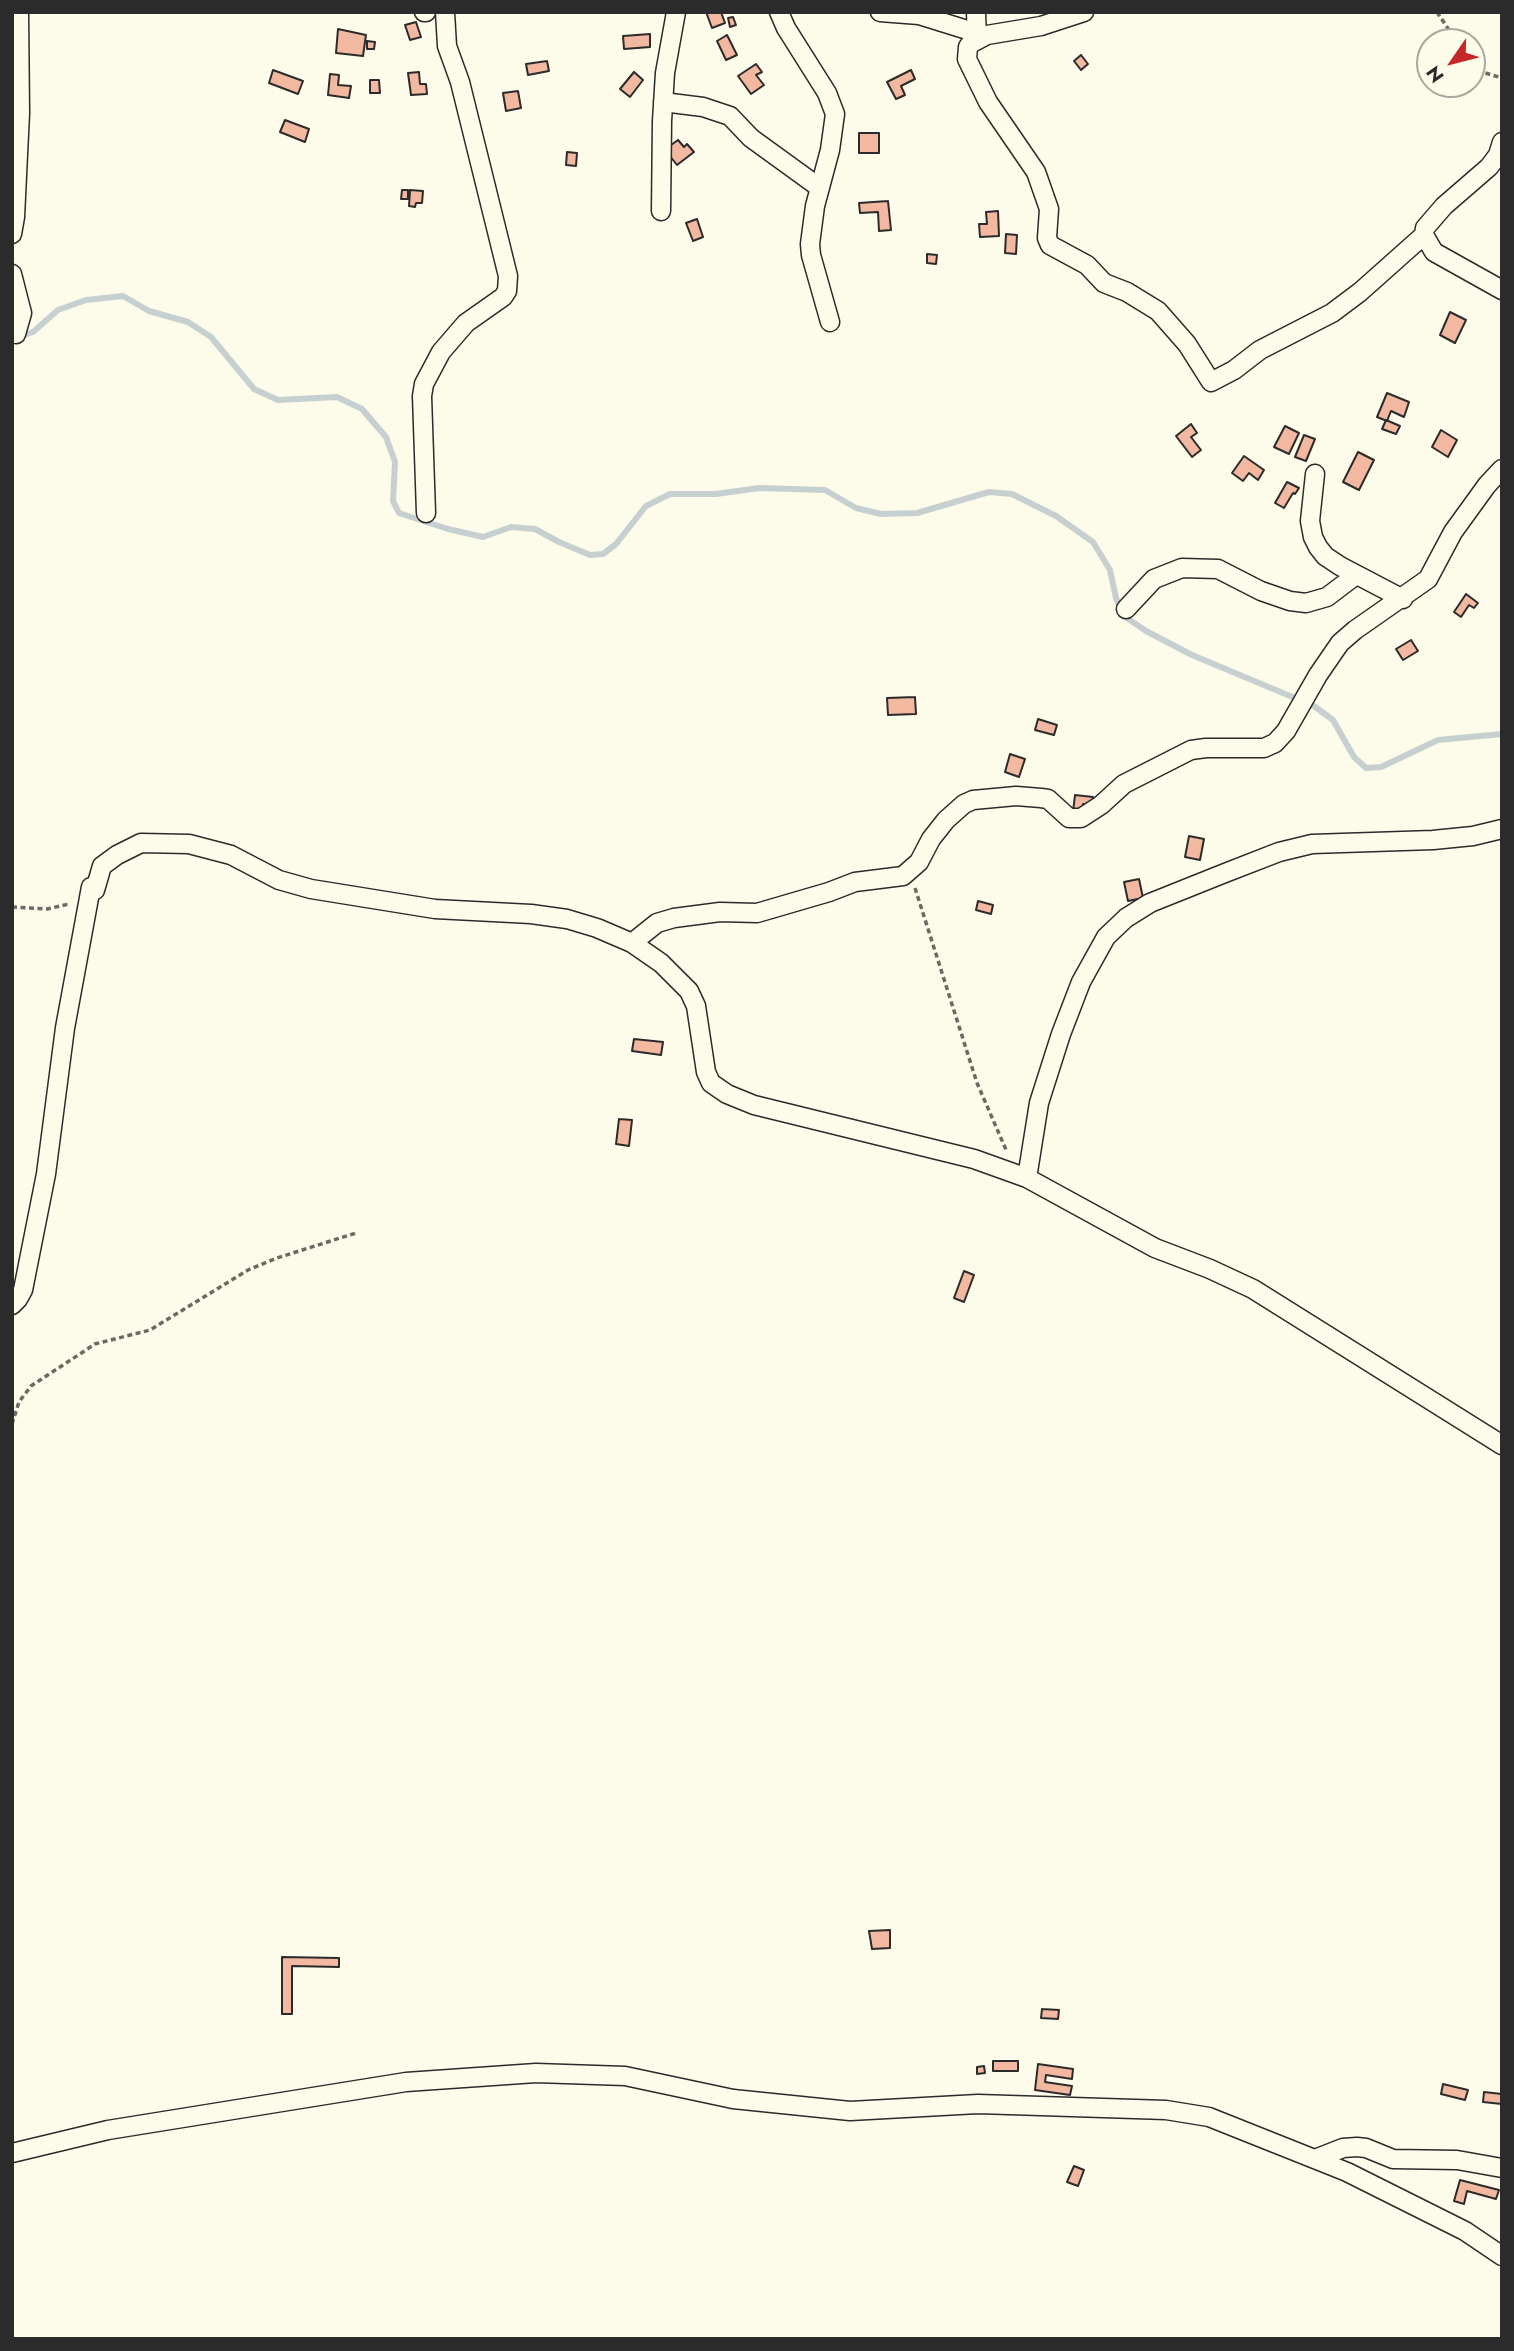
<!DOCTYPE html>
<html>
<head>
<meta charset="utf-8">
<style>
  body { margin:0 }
  #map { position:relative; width:1514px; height:2351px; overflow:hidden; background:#fdfbea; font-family:Jost,sans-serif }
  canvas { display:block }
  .frame { position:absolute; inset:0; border:14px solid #2b2b2b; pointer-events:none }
  .north { position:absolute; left:1416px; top:28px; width:70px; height:70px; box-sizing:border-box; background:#fdfbea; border:2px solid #a9a89e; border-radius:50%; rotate:235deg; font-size:19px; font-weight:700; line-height:28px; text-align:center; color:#2b2b2b }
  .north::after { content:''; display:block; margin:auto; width:24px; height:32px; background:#c62828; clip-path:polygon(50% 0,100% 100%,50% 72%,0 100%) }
</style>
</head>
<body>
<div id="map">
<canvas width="1514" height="2351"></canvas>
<div class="frame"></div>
<div class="north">N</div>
</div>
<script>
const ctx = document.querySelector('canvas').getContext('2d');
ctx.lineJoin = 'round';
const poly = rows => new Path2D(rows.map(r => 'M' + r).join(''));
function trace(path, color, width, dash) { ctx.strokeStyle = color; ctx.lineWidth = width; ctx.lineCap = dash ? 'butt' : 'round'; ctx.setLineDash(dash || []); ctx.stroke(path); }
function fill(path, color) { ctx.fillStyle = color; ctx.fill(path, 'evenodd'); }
const stream = poly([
  [18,337,33,332,58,310,86,300,123,296,149,311,188,322,211,337,254,389,278,400,337,397,362,409,386,437,395,462,393,501,399,513,448,529,483,537,511,527,535,529,559,542,590,555,603,554,616,544,646,506,670,494,716,494,759,488,825,490,856,508,881,514,917,513,989,492,1012,494,1056,516,1093,542,1110,570,1116,598,1124,616,1146,631,1192,655,1314,706,1333,720,1354,757,1366,768,1381,767,1438,740,1502,734]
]);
const building = poly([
  [706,12,721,12,725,23,712,28,706,12],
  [733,17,736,25,730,27,728,18,733,17],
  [416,22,421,37,410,40,405,25,416,22],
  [338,29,366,35,363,56,336,53,338,29],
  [650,34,650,47,624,49,623,36,650,34],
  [727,35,737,55,726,60,717,41,727,35],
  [367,41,375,42,374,49,367,49,367,41],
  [1081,55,1088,64,1081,70,1074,61,1081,55],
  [547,61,549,71,528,75,526,64,547,61],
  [756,64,762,72,756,75,764,85,751,94,738,76,756,64],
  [273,70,303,81,298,94,269,83,273,70],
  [911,70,915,79,901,86,905,95,896,99,887,82,911,70],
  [419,72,420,84,426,84,427,94,411,95,408,73,419,72],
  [634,72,643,80,630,97,620,89,634,72],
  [330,74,339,75,338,85,351,86,349,98,328,95,330,74],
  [370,80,379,80,380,93,370,93,370,80],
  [518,91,521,108,506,111,503,93,518,91],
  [285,120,309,129,305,142,280,132,285,120],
  [859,133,879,133,879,153,859,153,859,133],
  [678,140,684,147,687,144,694,152,677,165,662,146,667,141,671,145,678,140],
  [567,152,577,153,576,166,566,165,567,152],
  [402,190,408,190,408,199,401,199,402,190],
  [410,190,423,191,422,203,416,203,415,207,409,206,410,190],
  [888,201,891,230,879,231,878,212,860,213,859,203,888,201],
  [998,211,999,236,980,237,979,224,987,224,986,212,998,211],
  [697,219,703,237,693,241,686,223,697,219],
  [1006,234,1017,235,1016,254,1005,253,1006,234],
  [927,254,937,255,936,264,927,263,927,254],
  [1450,312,1466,320,1455,343,1440,335,1450,312],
  [1387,393,1409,402,1404,417,1391,411,1387,421,1377,417,1387,393],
  [1386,420,1400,426,1396,434,1382,429,1386,420],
  [1191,424,1197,433,1191,437,1201,450,1192,457,1176,436,1191,424],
  [1285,426,1299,433,1289,454,1274,447,1285,426],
  [1441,430,1457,440,1448,457,1432,447,1441,430],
  [1304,435,1315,439,1306,461,1295,457,1304,435],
  [1358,452,1374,460,1359,490,1343,482,1358,452],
  [1244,456,1264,470,1258,480,1249,473,1243,481,1232,473,1244,456],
  [1287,482,1299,488,1295,494,1293,493,1284,508,1275,503,1287,482],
  [1466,594,1478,603,1474,608,1469,605,1461,617,1454,612,1466,594],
  [1411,640,1418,651,1403,660,1396,649,1411,640],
  [915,697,916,714,888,715,887,698,915,697],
  [1038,719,1057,725,1054,735,1035,730,1038,719],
  [1010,754,1025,759,1019,777,1005,772,1010,754],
  [1075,795,1093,797,1092,806,1083,804,1082,813,1073,812,1075,795],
  [1189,836,1204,839,1200,860,1185,857,1189,836],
  [1139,879,1143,898,1128,901,1124,882,1139,879],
  [978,901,993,905,991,914,976,910,978,901],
  [634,1039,663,1042,661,1055,632,1051,634,1039],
  [619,1119,632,1120,629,1146,616,1144,619,1119],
  [964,1271,974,1275,964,1302,954,1298,964,1271],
  [890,1930,890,1948,872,1949,869,1931,890,1930],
  [282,1957,339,1958,339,1967,292,1966,292,2014,282,2014,282,1957],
  [1042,2009,1059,2010,1058,2019,1041,2018,1042,2009],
  [993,2061,1018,2061,1018,2071,993,2071,993,2061],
  [1038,2064,1073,2069,1072,2079,1046,2075,1045,2082,1072,2086,1070,2095,1035,2090,1038,2064],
  [984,2066,985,2073,977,2074,977,2067,984,2066],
  [1443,2084,1468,2090,1465,2100,1441,2094,1443,2084],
  [1484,2092,1502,2094,1502,2104,1483,2102,1484,2092],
  [1074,2166,1084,2170,1078,2186,1067,2182,1074,2166],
  [1460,2180,1499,2190,1496,2199,1467,2191,1464,2204,1454,2201,1460,2180]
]);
const path = poly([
  [1437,12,1457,42],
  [1472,63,1482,72,1502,78],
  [915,888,977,1083,1007,1152],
  [12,907,47,909,69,904],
  [12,1424,19,1402,31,1386,95,1344,150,1330,248,1270,277,1258,356,1233]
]);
const minor = poly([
  [424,12,426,12],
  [779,12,786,28,827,93,835,114,830,150,815,206,810,244,811,255,830,322],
  [880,12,919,15,977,33],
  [976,12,977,40],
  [1084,12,1041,26,987,35,970,44,968,47,967,59,988,102,1036,172,1049,209,1047,238,1050,245,1087,265,1104,283,1127,292,1158,311,1187,344,1211,382,1234,370,1260,350,1332,313,1360,292,1424,235],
  [663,102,703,107,730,116,751,138,820,188],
  [1502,142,1498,155,1489,167,1444,206,1425,228,1424,235,1434,252,1502,290],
  [661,211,662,121,665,73,676,12],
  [12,234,15,217,20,113,19,12],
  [12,274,22,313,16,334],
  [1315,474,1310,521,1313,537,1318,547,1325,556,1340,566,1403,599],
  [426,513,422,396,424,384,441,352,466,323,503,297,507,291,508,276,460,82,447,46,445,12],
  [1126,609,1154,579,1182,568,1218,569,1261,591,1290,601,1306,603,1327,597,1356,575],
  [632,943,657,923,674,918,720,912,757,913,829,892,855,882,903,876,919,862,931,839,946,820,964,804,973,800,1016,796,1041,798,1048,799,1069,818,1081,818,1101,805,1124,784,1191,750,1206,748,1264,748,1275,743,1286,731,1318,675,1340,643,1355,630,1428,579,1453,532,1487,485,1502,469],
  [1027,1178,1039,1103,1061,1034,1081,982,1106,937,1126,918,1150,903,1225,873,1279,852,1312,844,1433,840,1473,836,1502,829],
  [12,1305,18,1299,23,1290,46,1174,65,1028,91,887,95,890,102,866,117,855,141,843,189,844,231,855,279,880,311,889,435,909,531,914,567,919,597,928,632,943,661,963,689,991,696,1006,706,1072,711,1083,727,1094,754,1105,974,1159,1027,1178,1155,1248,1210,1269,1253,1289,1502,1445],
  [12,2153,108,2130,406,2082,536,2073,625,2076,733,2099,850,2111,978,2104,1166,2110,1209,2117,1347,2172,1465,2231,1502,2256],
  [1315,2159,1343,2148,1357,2147,1366,2148,1393,2159,1457,2160,1502,2168]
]);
trace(stream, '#c7d0d0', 6);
fill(building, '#f2b8a0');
trace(building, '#2b2b2b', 2);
trace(minor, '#2b2b2b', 21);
trace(path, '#6a6964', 3.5, [5, 3.5]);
trace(minor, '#fdfbea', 18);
</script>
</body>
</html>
